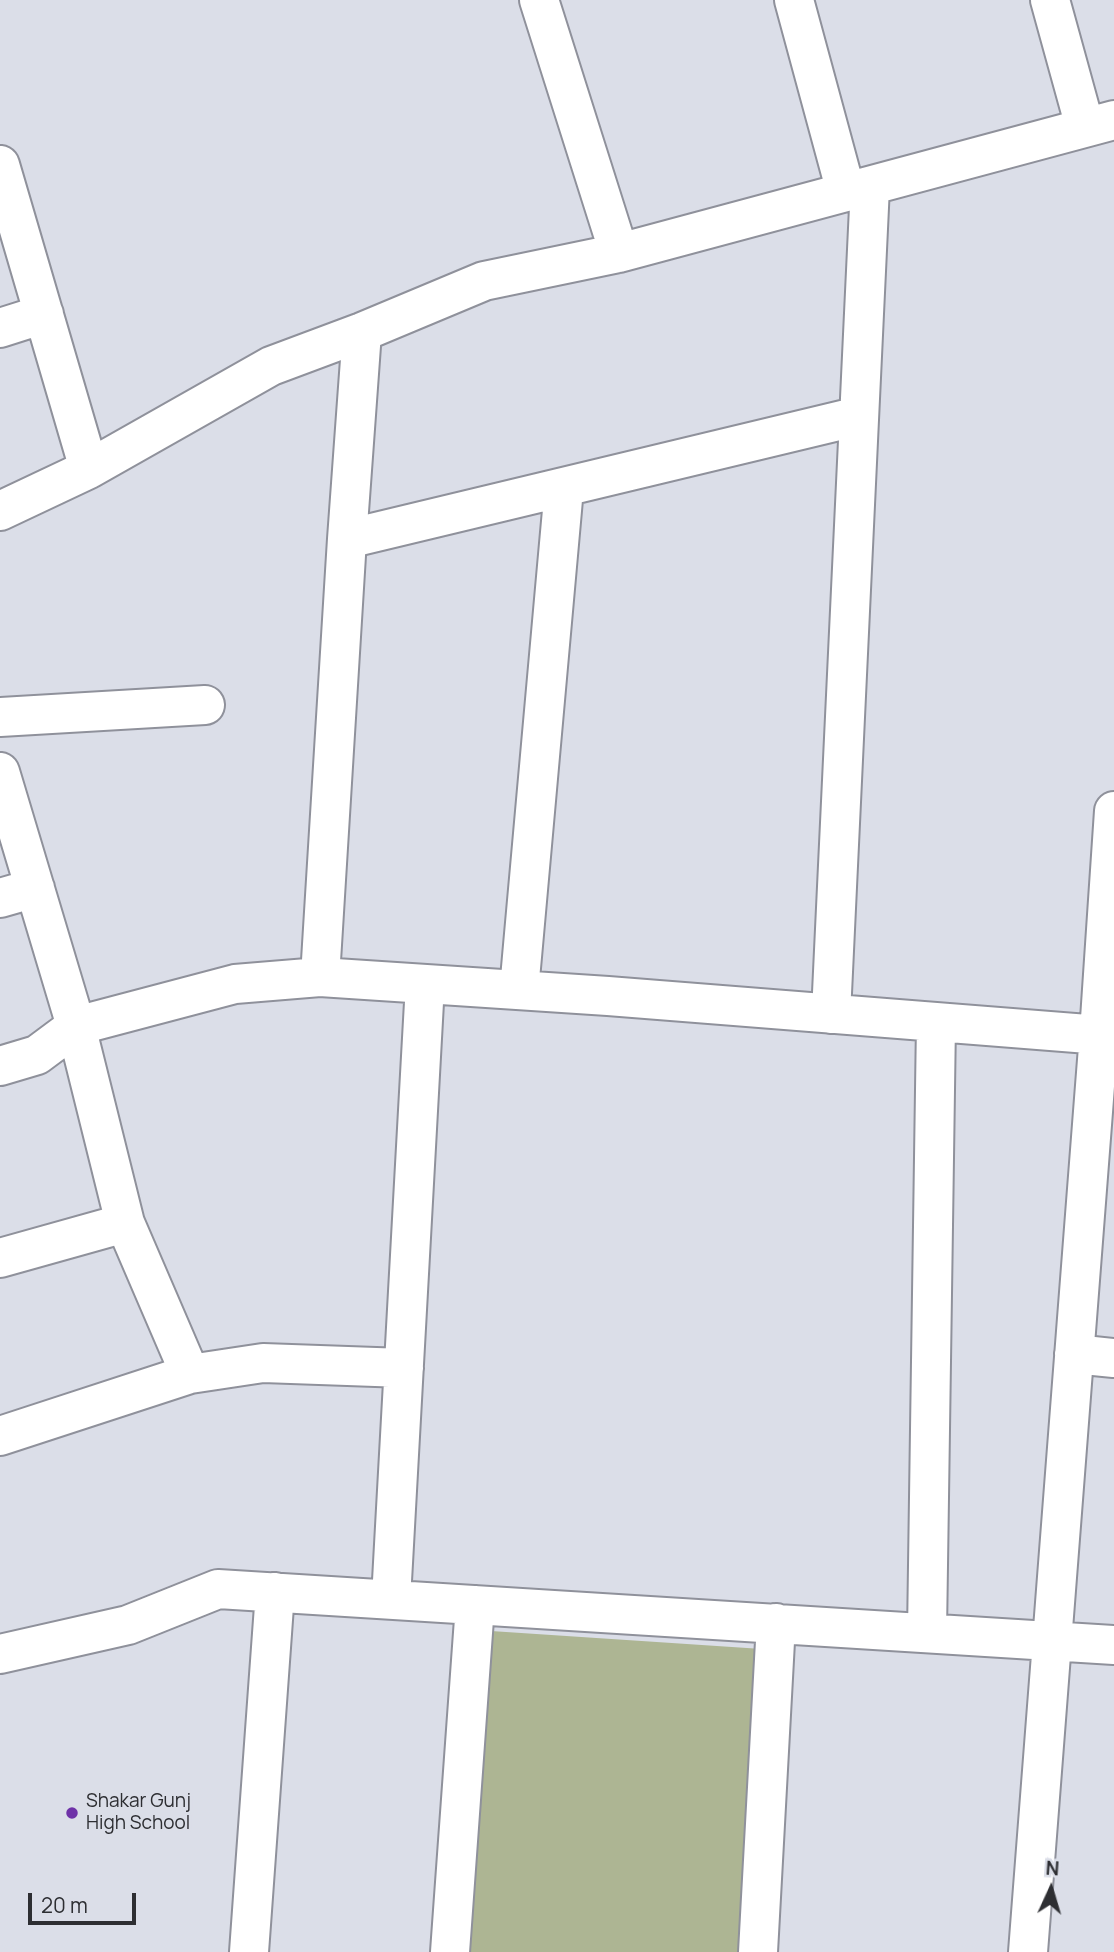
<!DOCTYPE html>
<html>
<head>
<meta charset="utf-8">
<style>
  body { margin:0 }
  #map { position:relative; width:1114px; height:1952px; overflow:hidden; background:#dbdee8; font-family:Manrope,sans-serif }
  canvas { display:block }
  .north { position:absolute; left:1016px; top:1854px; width:70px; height:70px; -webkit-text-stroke:5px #dbdee8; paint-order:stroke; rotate:4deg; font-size:19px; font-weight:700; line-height:28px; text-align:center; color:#2d2e32 }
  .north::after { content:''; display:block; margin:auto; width:24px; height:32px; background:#2d2e32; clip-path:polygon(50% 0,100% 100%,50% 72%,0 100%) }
  .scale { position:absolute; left:28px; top:1893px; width:108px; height:32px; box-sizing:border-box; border:4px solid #2d2e32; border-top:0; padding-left:9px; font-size:21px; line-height:24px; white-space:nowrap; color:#2d2e32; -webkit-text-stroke:5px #dbdee8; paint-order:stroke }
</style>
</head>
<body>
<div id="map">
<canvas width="1114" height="1952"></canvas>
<div class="north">N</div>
<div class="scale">20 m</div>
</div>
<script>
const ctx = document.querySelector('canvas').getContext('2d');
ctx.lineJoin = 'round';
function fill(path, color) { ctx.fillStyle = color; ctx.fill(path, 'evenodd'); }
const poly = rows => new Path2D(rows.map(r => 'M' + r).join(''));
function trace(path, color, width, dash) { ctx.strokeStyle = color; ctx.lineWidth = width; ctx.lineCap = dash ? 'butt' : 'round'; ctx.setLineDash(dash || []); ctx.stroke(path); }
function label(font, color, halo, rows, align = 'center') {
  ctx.font = font + ' Manrope,sans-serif'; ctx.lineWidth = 5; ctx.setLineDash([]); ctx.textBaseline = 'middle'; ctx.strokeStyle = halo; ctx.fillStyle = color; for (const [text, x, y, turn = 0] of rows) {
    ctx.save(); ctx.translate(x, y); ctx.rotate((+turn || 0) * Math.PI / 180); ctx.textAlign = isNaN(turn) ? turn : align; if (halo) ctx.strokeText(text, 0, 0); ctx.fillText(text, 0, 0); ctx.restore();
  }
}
const green = poly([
  [491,1631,762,1649,742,1952,469,1952]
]);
const minor = poly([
  [539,0,619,253],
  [794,0,846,192],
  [1050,0,1085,127],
  [0,165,89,469],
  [0,328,44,314],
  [0,511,89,469,271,366,362,332,484,281,619,253,1114,120],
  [347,539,859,416],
  [0,717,205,705],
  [0,772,76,1026,125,1223,0,1258],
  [0,898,35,888],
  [320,977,347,539,362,332],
  [519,990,564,488],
  [831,1014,870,186],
  [0,1066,37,1055,76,1026,235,984,320,977,608,996,1114,1036],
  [1074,1354,1114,1358],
  [190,1374,263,1363,404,1368],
  [0,1436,190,1374,125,1223],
  [391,1599,425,984],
  [927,1633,936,1022],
  [0,1654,128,1625,218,1589,1114,1645],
  [249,1952,275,1592],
  [450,1952,475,1605],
  [758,1952,776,1623],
  [1028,1952,1099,1034,1114,811]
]);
const markers = [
  [72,1813,7,"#6e32a8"]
];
const poiNames = [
  ["Shakar Gunj",86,1802],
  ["High School",86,1824]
];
fill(green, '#adb593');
trace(minor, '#8f919b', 42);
trace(minor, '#fff', 38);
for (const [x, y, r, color] of markers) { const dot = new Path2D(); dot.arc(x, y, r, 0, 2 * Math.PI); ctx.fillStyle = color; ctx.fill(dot); trace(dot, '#dbdee8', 2.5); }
label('19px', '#2d2e32', '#dbdee8', poiNames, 'left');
</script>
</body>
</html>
